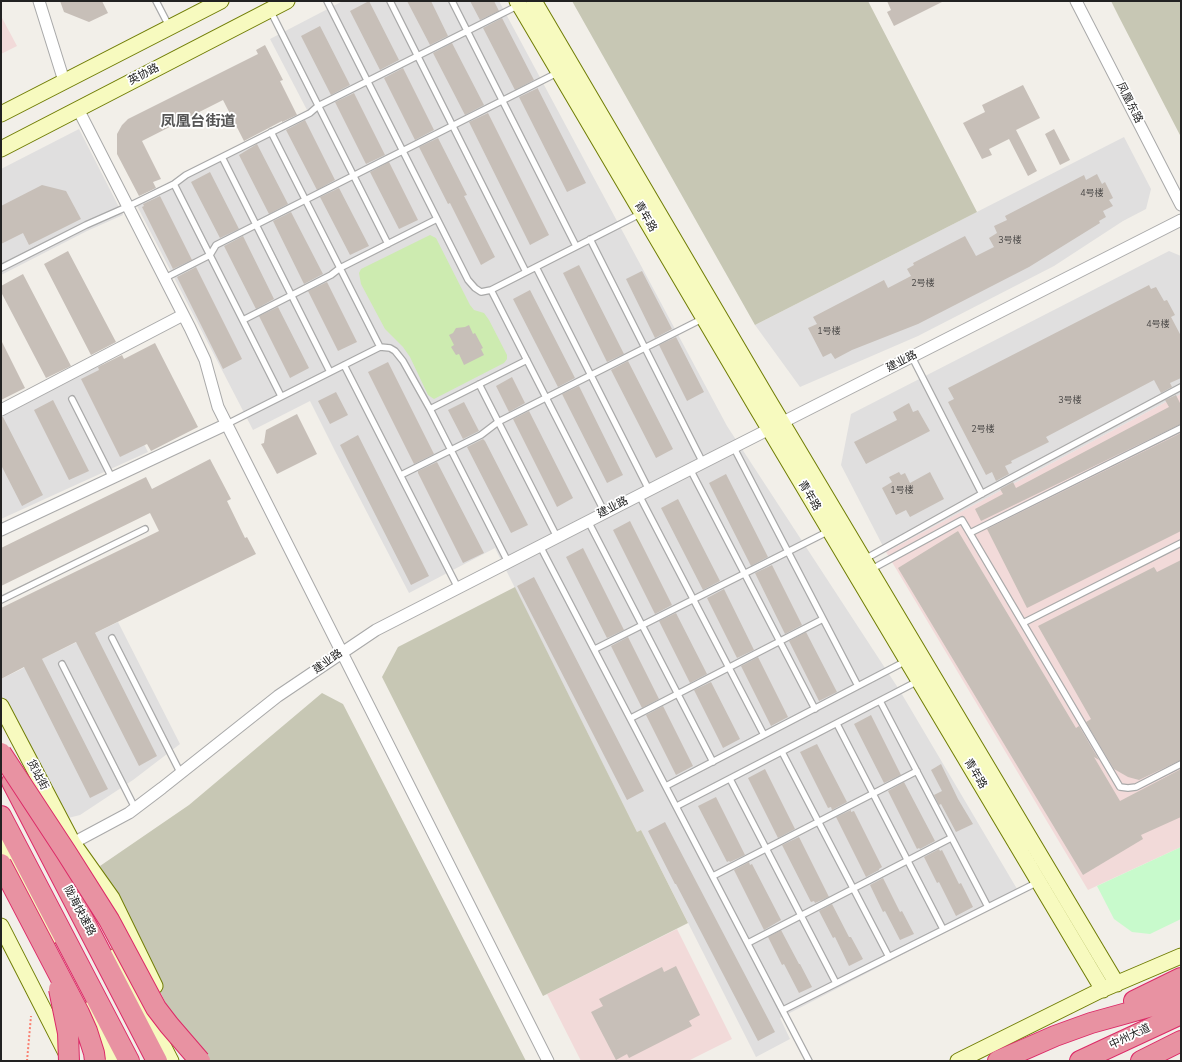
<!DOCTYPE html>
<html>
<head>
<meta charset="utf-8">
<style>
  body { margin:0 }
  #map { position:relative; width:1182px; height:1062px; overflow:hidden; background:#f2efe9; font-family:"Nunito Sans",sans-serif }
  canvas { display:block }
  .frame { position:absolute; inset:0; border:2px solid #222; pointer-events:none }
</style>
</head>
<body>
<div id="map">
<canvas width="1182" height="1062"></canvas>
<div class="frame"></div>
</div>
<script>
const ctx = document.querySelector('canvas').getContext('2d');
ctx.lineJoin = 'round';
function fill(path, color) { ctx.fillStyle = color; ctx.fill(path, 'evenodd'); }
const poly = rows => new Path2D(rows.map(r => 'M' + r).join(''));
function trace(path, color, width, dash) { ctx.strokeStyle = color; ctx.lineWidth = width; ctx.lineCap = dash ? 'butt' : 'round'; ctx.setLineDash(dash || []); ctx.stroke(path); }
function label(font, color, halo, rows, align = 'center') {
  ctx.font = font + ' "Nunito Sans","Noto Sans SC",sans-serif'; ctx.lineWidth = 3.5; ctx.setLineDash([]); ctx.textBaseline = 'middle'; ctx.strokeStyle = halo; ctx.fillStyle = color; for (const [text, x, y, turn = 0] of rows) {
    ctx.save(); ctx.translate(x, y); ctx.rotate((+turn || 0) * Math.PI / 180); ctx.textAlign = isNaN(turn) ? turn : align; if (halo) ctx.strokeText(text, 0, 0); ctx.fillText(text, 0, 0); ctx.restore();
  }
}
const residential = poly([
  [343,1,499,1,727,426,900,691,1020,894,780,1018,790,1039,756,1057,641,830,637,832,495,548,409,593,335,451,310,401,253,430,134,200,307,110,270,39],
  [79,129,123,215,87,231,1,275,1,169],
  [1124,137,1151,189,1146,209,1123,221,1054,266,918,336,800,387,755,325],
  [1169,251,1181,256,1181,394,886,552,841,465,851,414],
  [103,364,148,452,1,519,1,415],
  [118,622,180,744,133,780,80,815,68,818,1,707,1,679]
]);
const commercial = poly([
  [1,16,17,46,1,54],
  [1181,394,1181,847,1088,890,886,552],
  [677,929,732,1039,688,1061,581,1061,547,994]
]);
const construction = poly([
  [572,1,868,1,977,212,755,325],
  [1111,1,1181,1,1181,137,1119,17],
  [515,587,637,832,641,830,688,923,543,996,382,677,398,647],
  [322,693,343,704,526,1061,205,1061,167,1006,100,866,189,805]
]);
const grass = poly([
  [430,235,436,238,470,305,474,310,484,313,489,320,507,355,507,359,504,363,434,399,428,395,410,357,403,347,385,329,361,284,359,273,361,269]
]);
const park = poly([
  [1181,847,1181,919,1150,934,1132,932,1114,919,1097,886]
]);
const building = poly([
  [60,1,102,1,108,13,89,22,64,12],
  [369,1,399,60,380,70,350,11],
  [407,1,431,1,448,36,430,45],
  [470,1,494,1,499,11,480,20],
  [887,1,944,1,894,26,887,12,891,10],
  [502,18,534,80,515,90,483,28],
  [320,26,350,85,331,95,301,36],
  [452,43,484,105,465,115,433,53],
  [265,45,283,80,280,81,297,115,282,122,282,121,244,141,223,100,142,141,161,179,153,182,156,188,139,196,117,154,117,134,122,125,128,119,258,54,256,50],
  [403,68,434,130,415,140,384,78],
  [1023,85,1040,118,1016,130,1037,171,1028,176,1009,139,989,149,992,155,982,159,963,123,985,112,982,105],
  [538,89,586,183,567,192,519,97,538,88],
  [354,93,385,155,366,164,335,102],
  [488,113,549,235,530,245,469,122],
  [305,120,335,180,317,190,286,130],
  [1054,129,1070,160,1060,165,1045,134],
  [438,138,467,195,464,196,495,257,481,265,450,203,448,204,419,147],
  [257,144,288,204,269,214,239,155],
  [389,162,418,220,399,229,370,172],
  [210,172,239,229,220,238,191,182],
  [1097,174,1102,184,1105,182,1113,198,1109,200,1113,206,1103,211,1106,217,1099,221,1100,223,1029,267,918,324,852,350,835,359,831,353,823,357,808,328,817,324,813,317,884,280,888,288,911,276,907,269,914,265,913,263,965,236,976,256,994,247,989,238,997,233,994,226,1007,220,1005,216,1084,175,1086,180],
  [42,185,66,191,81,219,29,245,23,233,1,244,1,206],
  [339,188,369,246,350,255,320,197],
  [160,196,192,260,173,269,142,207,144,206,143,204],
  [291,212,323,274,304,284,273,221],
  [243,236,274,299,256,309,224,246],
  [68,251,116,342,91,355,44,264],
  [579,265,624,354,607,362,563,273],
  [196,267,242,359,223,369,177,277],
  [642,271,672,329,655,338,626,279],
  [23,274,71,366,46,378,1,292,1,286],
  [327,282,357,342,338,351,308,291],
  [1149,285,1151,289,1156,287,1164,301,1167,300,1175,315,1171,317,1181,336,1181,378,1170,383,1172,387,1161,393,1154,380,1046,437,1049,442,1011,461,1012,463,1005,466,1009,474,996,481,992,472,986,475,948,402,954,399,948,388],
  [530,290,575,378,558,387,513,299],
  [278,307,309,368,290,378,259,316],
  [469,325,473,334,475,333,483,348,481,349,484,355,464,365,459,354,456,355,451,347,454,345,449,335,453,333,456,328,465,327],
  [676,337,704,392,687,401,659,345],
  [1,340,25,388,1,400],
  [155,343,198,427,151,451,147,444,120,457,81,379,99,370,98,367,122,355,124,359],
  [628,361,673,449,656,458,611,370],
  [388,362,434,454,414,464,368,372],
  [512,377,525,403,509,412,496,386],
  [579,386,623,475,607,483,562,394],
  [336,392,348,415,330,424,318,401],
  [1176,395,1181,405,1181,424,981,521,975,509,1003,494,1000,489,1013,482,1016,488,1169,407,1165,400],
  [53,400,89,471,69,480,34,410],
  [464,402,479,431,463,439,448,410],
  [909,403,913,412,918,410,930,431,866,464,854,442,897,420,893,412],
  [529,411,573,498,557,507,513,419],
  [297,414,317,454,277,474,261,444,264,443,266,430],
  [1,417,3,417,43,495,22,506,1,465],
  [1181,433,1181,531,1027,608,987,529],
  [358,435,429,576,411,585,340,445],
  [483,439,485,441,528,525,511,533,467,447],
  [210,459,231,499,227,501,245,538,247,537,256,554,95,633,157,756,139,766,76,642,42,659,108,789,90,798,24,667,1,679,1,608,159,531,150,513,1,586,1,548,146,477,152,489],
  [437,462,484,553,463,563,418,473,418,471],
  [899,472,901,475,905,473,910,483,930,472,944,499,910,517,906,510,896,515,882,488,892,482,889,477],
  [726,474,768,557,751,566,709,483],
  [678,499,720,581,703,590,661,508],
  [630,521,672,605,655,614,613,530],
  [958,531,1076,728,1079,726,1099,760,1094,757,1120,801,1181,769,1181,817,1141,835,1143,839,1083,875,898,568],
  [583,548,624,630,607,638,566,557],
  [1181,560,1181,760,1139,780,1128,777,1114,769,1086,722,1091,719,1038,626,1154,567,1157,572],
  [772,565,802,625,785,634,755,573],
  [534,577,644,791,627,800,517,586],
  [724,589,754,650,737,658,707,598],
  [676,613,707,674,690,683,659,621],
  [806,632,837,692,819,701,789,641],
  [628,637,659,699,642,708,611,646],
  [758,657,788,717,771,726,741,666],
  [711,682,740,739,723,748,694,690],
  [663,706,693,766,676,775,646,715],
  [871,715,901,775,884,783,854,724],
  [817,744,847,802,832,810,831,807,828,808,800,752],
  [941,764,958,799,973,824,956,832,941,804,939,805,934,795,942,791,931,770],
  [765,769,795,829,778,838,748,778],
  [904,782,935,841,920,849,919,848,917,849,888,791],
  [716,797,745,855,730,862,729,861,727,862,698,806],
  [851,810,851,812,854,811,882,867,879,869,879,870,866,877,836,817],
  [665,822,775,1032,758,1041,676,884,675,884,648,831],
  [799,837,829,897,815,903,814,901,811,902,782,845],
  [939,849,940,851,942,850,959,884,961,883,973,907,956,916,939,882,937,883,924,857],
  [749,862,750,865,752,864,781,920,764,930,734,870],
  [883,878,900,912,902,911,914,934,900,940,885,911,883,912,870,885],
  [832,904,849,937,851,937,863,959,849,966,835,937,833,938,819,911],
  [781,930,799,964,800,964,812,987,799,993,784,964,782,965,768,937],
  [676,966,700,1015,689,1021,692,1026,629,1058,627,1054,616,1060,591,1012,603,1006,599,999,662,967,664,972]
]);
const path = poly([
  [27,1061,31,1016]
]);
const lane = poly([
  [156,1,170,28],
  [327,1,468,280,475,288,481,292,491,290,642,213],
  [390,1,526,272],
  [452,1,576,246],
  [270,10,388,244],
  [271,132,380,347],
  [222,157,330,372],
  [174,184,281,396],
  [590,239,703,463],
  [536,267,649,490],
  [1,268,86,225,129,206,174,184,186,175,310,113,318,106,519,5],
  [165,278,210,255,216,245,559,72],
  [491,290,605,513],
  [243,320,331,275,340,268,437,219],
  [912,357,982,494],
  [344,365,458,588],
  [479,384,557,537],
  [72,399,112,478],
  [430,409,527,360],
  [227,424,380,347,390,348,395,351,403,361,430,409,508,562],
  [734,448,858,686],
  [690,469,815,709],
  [401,475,481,435,498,422,702,319],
  [639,495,764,735],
  [588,521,713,762],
  [970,533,1181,428],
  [540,546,809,1061],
  [865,559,985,492,1181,387],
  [870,570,962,520,1120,787,1128,788,1136,787,1181,764],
  [1,600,145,529],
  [1023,623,1181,543],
  [112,638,181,774],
  [595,649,829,531],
  [62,664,135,808],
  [880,701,988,907],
  [631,718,823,619],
  [837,724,943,929],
  [782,752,889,957],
  [730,779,836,983],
  [666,786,906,661],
  [677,806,918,681],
  [713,876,917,771],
  [748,943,951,838],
  [783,1010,1038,882]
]);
const street = poly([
  [39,1,64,81],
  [1076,1,1181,205],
  [78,109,190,328,205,360,218,407,548,1061],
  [1,410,183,315],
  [1,530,227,424],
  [73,843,129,813,162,788,278,696,376,630,665,482,1181,220]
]);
const secondary = poly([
  [517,1,756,407,1103,990],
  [534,1,768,399,1117,984],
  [1,114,221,1],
  [1,149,287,1],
  [1,706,73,843,112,898,155,986],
  [1,840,50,937],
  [1,926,68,1057],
  [117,955,171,1061],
  [87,1010,113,1061],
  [958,1061,1099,991,1181,956]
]);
const highway = poly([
  [12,782,157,1061],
  [1,816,129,1061],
  [1134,1001,1181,978],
  [998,1061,1055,1036,1091,1023,1181,998],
  [1080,1061,1181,1014],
  [1141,1061,1181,1041]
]);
const highwayBridge = poly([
  [1,753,66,852,109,920,156,1008,169,1025,200,1061],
  [1,864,79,1013,87,1031,94,1053,95,1061],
  [59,989,68,1033,69,1061]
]);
const numberNames = [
  ["4号楼",1092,194],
  ["3号楼",1010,241],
  ["2号楼",923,284],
  ["4号楼",1158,325],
  ["1号楼",829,332],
  ["3号楼",1070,401],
  ["2号楼",983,430],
  ["1号楼",902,491]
];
const streetNames = [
  ["英协路",144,75,-27],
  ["凤凰东路",1129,103,63],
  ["青年路",645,217,60],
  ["建业路",902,362,-27],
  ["青年路",809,496,59],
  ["建业路",613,508,-27],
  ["建业路",328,662,-35],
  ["青年路",975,774,59],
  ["货站街",37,775,62],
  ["陇海快速路",79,911,62],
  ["中州大道",1130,1037,-25]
];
const districtNames = [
  ["凤凰台街道",198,122]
];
fill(residential, '#e0dfdf');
fill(commercial, '#f2dad9');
fill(construction, '#c7c7b4');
fill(grass, '#cdebb0');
fill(park, '#c8facc');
fill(building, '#c7bfb8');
trace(lane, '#a9a9a9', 8);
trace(street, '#a9a9a9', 13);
trace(secondary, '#707d05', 17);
trace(highway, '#dc2a67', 22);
trace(path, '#fa8072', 2, [2, 2]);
trace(lane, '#fff', 5.5);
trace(street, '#fff', 11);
trace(secondary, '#f7fabf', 15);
trace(highway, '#e892a2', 20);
trace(highwayBridge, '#dc2a67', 22, []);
trace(highwayBridge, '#e892a2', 20);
label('9px', '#4b4948', null, numberNames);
label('11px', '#222', '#fff', streetNames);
label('bold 15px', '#555', '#fff', districtNames);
</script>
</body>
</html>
